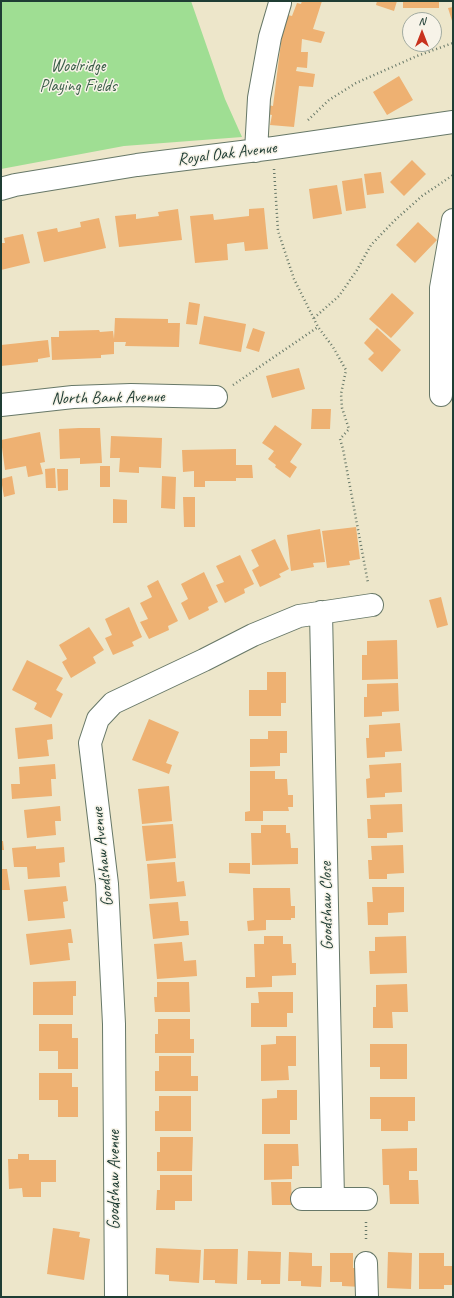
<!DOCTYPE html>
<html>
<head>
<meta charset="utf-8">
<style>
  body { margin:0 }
  #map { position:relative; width:454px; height:1298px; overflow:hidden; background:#ede6ca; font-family:Caveat,sans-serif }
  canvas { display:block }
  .frame { position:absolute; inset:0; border:2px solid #1f3d34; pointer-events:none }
  .north { position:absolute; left:402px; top:12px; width:40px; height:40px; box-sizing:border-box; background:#f7f3e8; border:1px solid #a1aaa0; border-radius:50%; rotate:0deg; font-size:11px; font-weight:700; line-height:16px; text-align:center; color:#1f3d34 }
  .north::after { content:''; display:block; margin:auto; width:14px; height:18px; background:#c8321e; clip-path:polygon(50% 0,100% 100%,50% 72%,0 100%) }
</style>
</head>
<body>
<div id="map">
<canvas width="454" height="1298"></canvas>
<div class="frame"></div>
<div class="north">N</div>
</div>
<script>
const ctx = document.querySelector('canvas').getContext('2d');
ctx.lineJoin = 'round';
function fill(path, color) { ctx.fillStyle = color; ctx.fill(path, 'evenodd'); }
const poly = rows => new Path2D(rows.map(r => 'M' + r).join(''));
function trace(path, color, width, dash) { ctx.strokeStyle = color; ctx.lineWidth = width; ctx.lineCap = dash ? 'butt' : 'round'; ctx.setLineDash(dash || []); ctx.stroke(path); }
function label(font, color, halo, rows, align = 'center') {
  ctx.font = font + ' Caveat,sans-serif'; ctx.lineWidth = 3; ctx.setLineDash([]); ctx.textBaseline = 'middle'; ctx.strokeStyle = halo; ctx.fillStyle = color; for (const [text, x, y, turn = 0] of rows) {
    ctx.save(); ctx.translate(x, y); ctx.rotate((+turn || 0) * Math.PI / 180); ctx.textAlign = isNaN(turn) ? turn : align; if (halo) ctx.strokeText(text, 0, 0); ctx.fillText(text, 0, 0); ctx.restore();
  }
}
const green = poly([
  [1,1,191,1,225,99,242,137,124,146,1,169]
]);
const building = poly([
  [302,1,322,1,313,29,325,32,321,43,302,39,301,52,308,52,307,68,297,67,296,71,315,74,313,87,299,86,294,127,270,125,272,115,266,114,267,105,273,106,282,34,288,15,292,16,297,3,301,4],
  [377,1,397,1,394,11,376,5],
  [403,1,439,1,439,8,403,8],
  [453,7,453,24,448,8],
  [399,76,413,100,387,115,373,92],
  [412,160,426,174,404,196,390,182],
  [381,172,384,193,367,195,364,174],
  [362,178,366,208,346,211,342,181],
  [337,185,342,214,313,219,309,189],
  [264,208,268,249,245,251,244,242,227,244,228,260,195,263,190,216,213,214,214,220,249,216,249,209],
  [178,209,182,240,119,247,115,216,136,214,136,219,159,216,158,212],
  [99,218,106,248,44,262,37,232,57,228,58,232,81,227,80,222],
  [418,222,437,240,415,263,396,245],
  [23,234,30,263,1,270,1,243,5,243,4,238],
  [392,293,414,313,391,338,369,319],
  [189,302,200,304,197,325,186,324],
  [204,316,246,324,241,352,199,344],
  [115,318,168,319,168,323,180,323,179,347,125,346,126,342,114,342,114,354,101,355,101,358,52,360,51,337,59,337,59,331,99,330,100,332,113,331,114,339],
  [253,328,265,332,259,352,246,348],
  [377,328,401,350,382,372,368,359,374,353,364,343],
  [48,340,50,357,38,359,38,362,1,366,1,345],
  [299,368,305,389,272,398,266,376],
  [312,409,331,409,330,429,311,429],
  [275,425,302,444,290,462,297,467,290,478,275,467,276,465,268,459,274,451,262,443],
  [79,428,100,428,102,463,80,464,80,458,60,459,59,429],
  [40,432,45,462,40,463,43,474,28,477,26,466,5,470,1,440],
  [111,436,162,438,161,468,139,467,139,473,119,472,120,458,110,458],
  [236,449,236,465,252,465,253,478,236,478,236,481,205,481,205,487,194,487,194,471,183,472,182,450],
  [100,466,110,466,110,487,100,487],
  [55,468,56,488,46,488,45,469],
  [57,469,68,469,68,490,58,491],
  [12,476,15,494,4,497,1,479],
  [162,476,176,477,175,509,161,508],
  [183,497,195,497,195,527,184,527],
  [113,499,127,500,127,523,113,523],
  [356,527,360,559,349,561,350,565,327,568,322,531],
  [320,529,325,562,313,563,314,567,291,571,287,535],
  [275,539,289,569,279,574,281,577,260,587,252,570,259,566,251,550],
  [240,555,254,584,244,589,245,593,225,603,216,585,224,582,216,566],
  [204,572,218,602,208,607,209,610,189,620,181,603,188,599,181,584],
  [158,580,178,621,168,626,169,630,149,639,140,622,148,619,140,603,152,597,147,586],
  [441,597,448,625,437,628,429,600],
  [129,607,142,637,132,642,134,646,113,655,105,638,112,635,105,619],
  [89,627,104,650,93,657,96,663,71,678,62,662,67,659,59,645],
  [397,640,398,679,362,680,362,655,367,655,367,641],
  [27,660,63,678,56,690,63,694,51,718,34,709,37,703,12,690],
  [267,672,286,672,286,703,281,703,281,716,249,716,249,690,267,690],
  [398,683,399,711,382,712,382,716,364,717,364,697,367,697,367,684],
  [149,719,179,732,166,763,172,765,169,774,132,760],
  [400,723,402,751,385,752,385,757,367,758,366,738,369,738,369,725],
  [52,724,53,739,47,740,49,756,18,759,15,728],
  [268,731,287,731,287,753,280,753,280,766,250,767,250,739,268,739],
  [401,763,402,792,385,793,385,797,367,798,366,779,370,778,369,765],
  [55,764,56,779,51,779,52,796,12,799,11,784,20,784,19,767],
  [250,771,275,771,275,779,287,779,288,795,293,795,293,807,288,807,289,811,263,811,263,821,245,821,245,812,250,811],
  [169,786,172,821,142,824,138,789],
  [402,804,403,832,387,833,387,838,368,838,367,819,371,819,370,805],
  [60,806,61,821,55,821,56,835,27,838,24,810],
  [173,824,176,858,146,861,142,826],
  [261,825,286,825,286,833,290,833,291,848,298,848,298,864,252,865,251,833,261,833],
  [1,841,3,841,4,850,1,850],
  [403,845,404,873,387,874,387,879,369,879,368,860,372,860,371,846],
  [36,846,36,849,64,847,65,862,59,863,60,877,28,879,27,867,14,867,12,848],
  [175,862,177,882,184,881,186,896,150,899,147,864],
  [229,863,250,863,250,874,229,873],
  [1,869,7,869,10,890,1,890],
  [66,886,68,901,63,902,65,918,28,921,24,890],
  [372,887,404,887,404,912,388,913,388,925,368,925,367,902,373,902],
  [253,888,290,888,291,906,295,906,295,918,291,918,291,920,266,920,266,930,248,931,247,921,254,920],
  [178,902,180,921,188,921,189,935,153,939,149,904],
  [71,929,73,943,68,943,70,960,30,965,26,934],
  [264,936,283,936,283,944,291,944,292,963,296,963,296,975,272,976,272,987,246,988,246,977,255,977,254,944,264,944],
  [406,936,407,973,370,974,369,951,375,951,375,937],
  [182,942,184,961,196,960,197,976,157,979,154,944],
  [76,981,76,996,73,996,73,1015,33,1015,33,982],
  [157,982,189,982,190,1012,155,1012,154,997,157,997],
  [407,984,408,1012,392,1012,393,1028,373,1028,373,1007,376,1007,376,985],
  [258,992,293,992,293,1013,287,1013,287,1027,251,1027,251,1003,259,1003],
  [158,1019,190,1019,190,1039,194,1039,194,1053,155,1053,155,1034,158,1034],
  [39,1024,72,1024,72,1038,78,1038,78,1069,58,1069,58,1051,39,1051],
  [276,1036,296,1036,296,1066,288,1066,289,1080,261,1081,261,1045,276,1044],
  [370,1044,407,1044,407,1079,380,1079,380,1067,370,1067],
  [159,1056,191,1056,191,1076,198,1076,198,1091,155,1091,155,1071,159,1071],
  [39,1073,72,1073,72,1087,78,1087,78,1117,58,1117,58,1100,39,1100],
  [277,1090,297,1090,297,1120,290,1120,290,1134,262,1134,262,1099,277,1098],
  [159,1096,191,1096,191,1131,155,1131,155,1111,159,1111],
  [370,1097,415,1097,415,1121,408,1121,408,1131,381,1131,381,1119,370,1119],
  [160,1137,193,1137,192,1171,157,1171,157,1152,160,1152],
  [264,1144,298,1144,299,1166,292,1166,292,1179,264,1180],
  [417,1148,417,1171,409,1171,409,1180,418,1180,419,1204,390,1204,389,1185,383,1185,382,1149],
  [18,1154,29,1154,29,1160,56,1160,56,1182,41,1182,41,1197,23,1197,22,1188,9,1189,8,1159,18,1159],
  [160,1175,192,1175,192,1201,175,1201,175,1210,156,1210,157,1190,160,1190],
  [271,1182,291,1182,292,1205,272,1205],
  [53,1228,80,1232,79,1237,90,1239,84,1280,47,1274],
  [156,1248,201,1250,199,1283,169,1281,169,1275,155,1274],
  [204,1249,238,1249,237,1284,215,1283,215,1280,203,1280],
  [248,1251,281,1252,280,1284,261,1284,261,1280,247,1280],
  [289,1252,312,1253,312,1266,322,1266,321,1287,301,1286,301,1281,288,1281],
  [388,1252,412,1253,411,1289,387,1288],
  [330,1253,353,1253,353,1268,362,1268,362,1287,342,1286,342,1282,330,1282],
  [419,1253,444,1253,444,1266,453,1266,453,1285,444,1285,444,1289,419,1289]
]);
const path = poly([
  [308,120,329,100,356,83,417,56,453,43],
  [274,169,278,231,294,279,318,327,333,347,346,370,341,394,342,408,349,429,340,439,343,449,368,583],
  [314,318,339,296,357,270,371,245,394,221,422,196,453,175],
  [233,385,318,327],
  [366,1222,366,1241]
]);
const minor = poly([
  [256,151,259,98,270,37,280,3],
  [1,189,15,185,137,165,274,148,453,122],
  [441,395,441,288,453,220],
  [1,405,73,397,131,395,216,397],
  [321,612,333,1199],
  [302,1199,366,1199],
  [366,1263,367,1297],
  [116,1297,114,1024,107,884,90,743,98,719,113,703,204,660,253,635,299,616,372,605]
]);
const parkNames = [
  ["Woolridge",78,67],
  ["Playing Fields",78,87]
];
const streetNames = [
  ["Royal Oak Avenue",227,154,-7],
  ["North Bank Avenue",108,398,-1],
  ["Goodshaw Avenue",103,857,-96],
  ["Goodshaw Close",327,906,-91],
  ["Goodshaw Avenue",115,1180,-90]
];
fill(green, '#9fde93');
fill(building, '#eeb172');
trace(minor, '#677868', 24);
trace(path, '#677868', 2.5, [1, 3]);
trace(minor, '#fff', 22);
label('17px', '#395d47', '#f7f3e8', parkNames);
label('17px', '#1f3d34', '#f7f3e8', streetNames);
</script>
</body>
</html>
